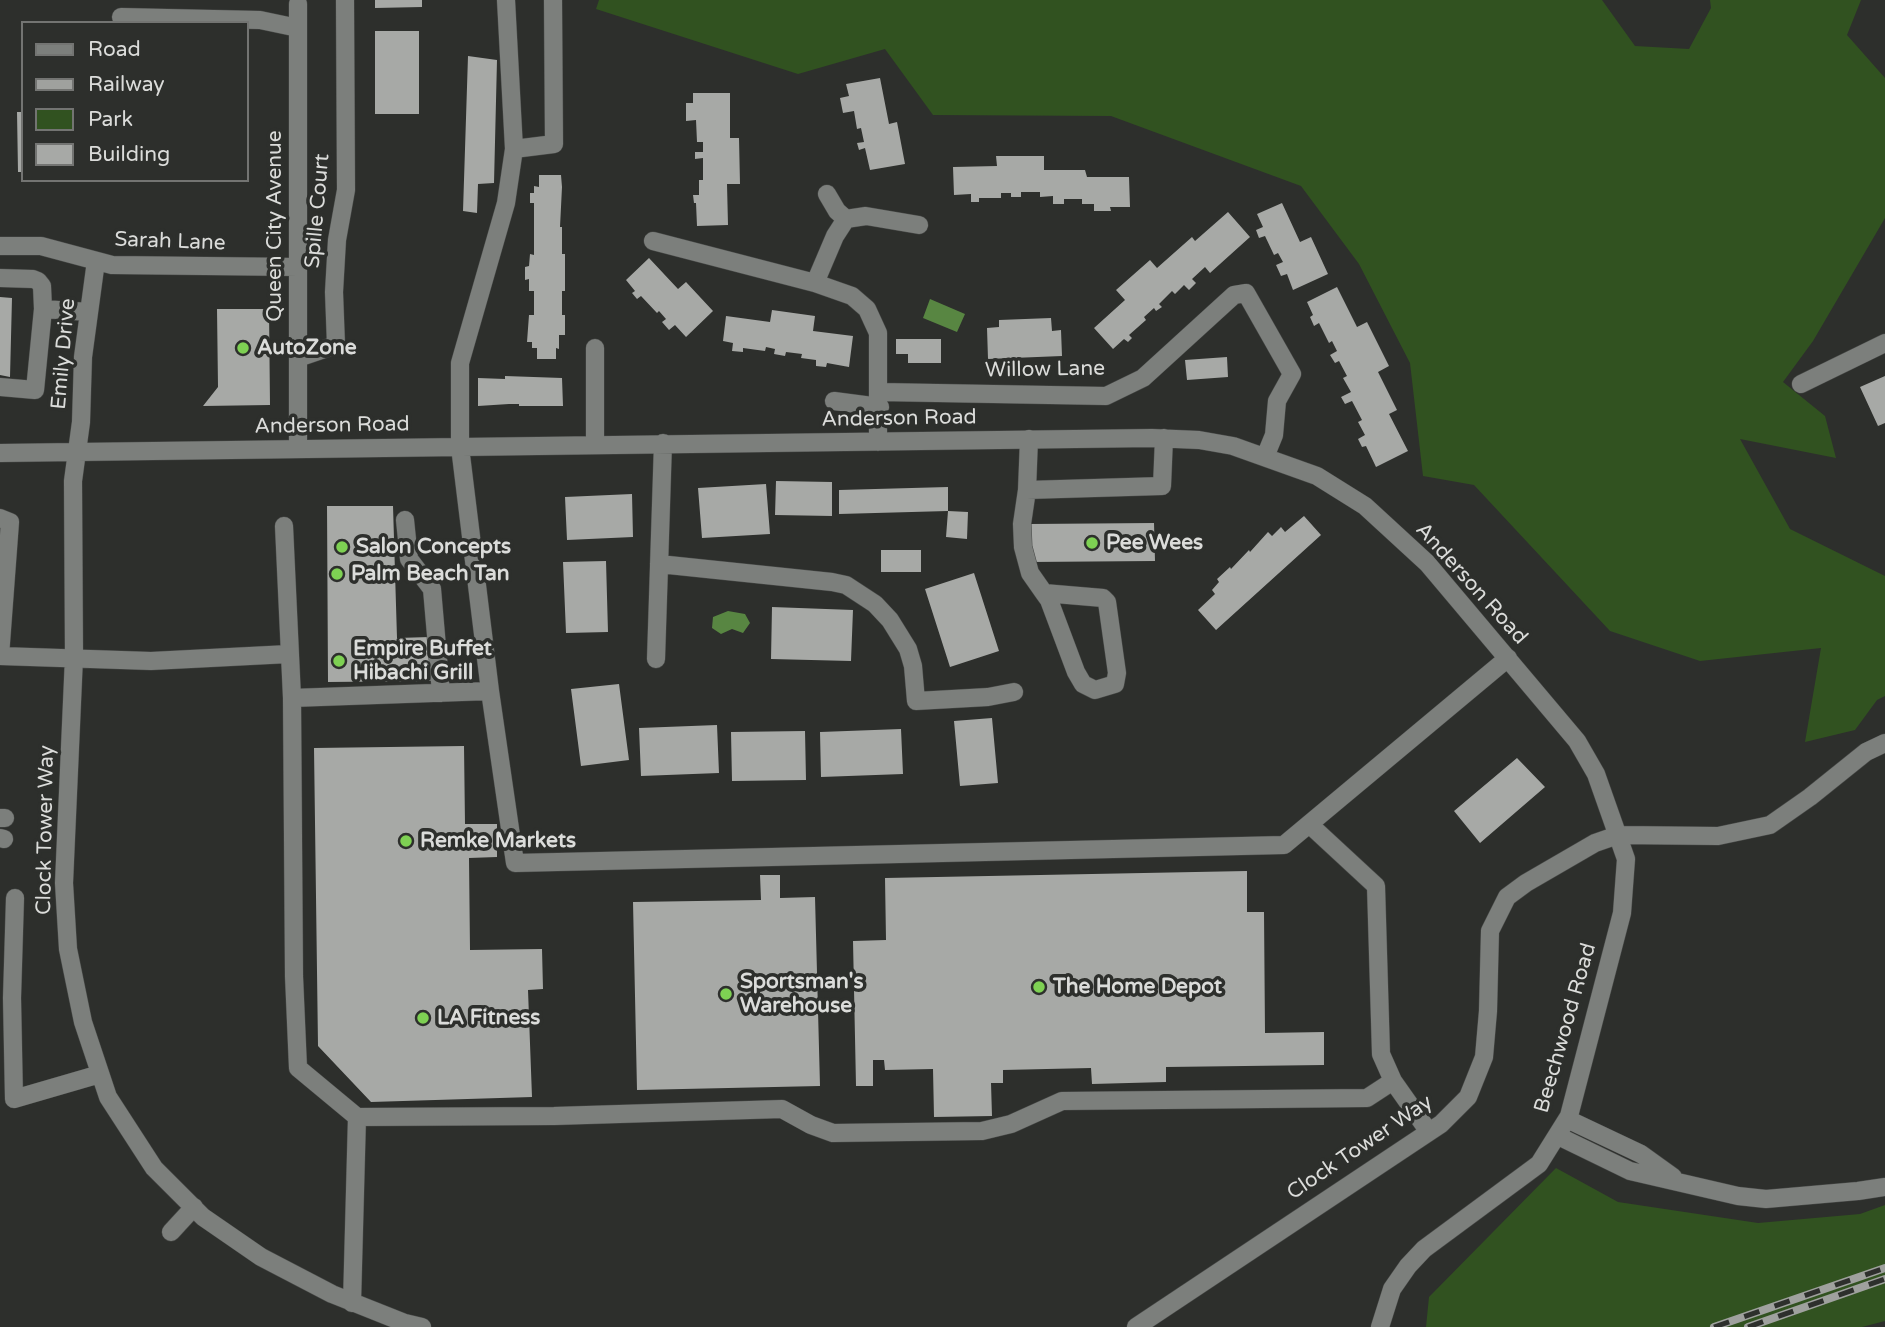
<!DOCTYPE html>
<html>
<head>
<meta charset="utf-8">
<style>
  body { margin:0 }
  #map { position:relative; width:1885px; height:1327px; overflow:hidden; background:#2d2f2c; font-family:"Varela Round",sans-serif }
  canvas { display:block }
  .legend { position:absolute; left:21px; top:21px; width:228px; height:161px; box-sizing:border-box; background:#2d2f2c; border:2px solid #737472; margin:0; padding:9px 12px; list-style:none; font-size:21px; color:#dbdcda }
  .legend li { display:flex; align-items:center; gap:14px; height:35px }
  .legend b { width:35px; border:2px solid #737472 }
</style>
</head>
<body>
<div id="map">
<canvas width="1885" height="1327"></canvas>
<ul class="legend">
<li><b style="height:9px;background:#7c7f7c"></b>Road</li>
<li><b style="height:9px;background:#9fa19e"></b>Railway</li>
<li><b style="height:19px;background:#315220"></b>Park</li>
<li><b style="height:19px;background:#a7a9a6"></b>Building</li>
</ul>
</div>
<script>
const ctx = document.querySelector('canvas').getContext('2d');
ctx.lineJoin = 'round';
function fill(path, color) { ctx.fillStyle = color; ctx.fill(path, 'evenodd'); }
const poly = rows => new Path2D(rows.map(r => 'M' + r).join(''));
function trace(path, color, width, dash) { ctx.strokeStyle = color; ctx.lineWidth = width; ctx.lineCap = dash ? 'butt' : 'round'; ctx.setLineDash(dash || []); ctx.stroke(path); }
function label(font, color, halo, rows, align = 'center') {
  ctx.font = font + ' "Varela Round",sans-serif'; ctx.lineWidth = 7; ctx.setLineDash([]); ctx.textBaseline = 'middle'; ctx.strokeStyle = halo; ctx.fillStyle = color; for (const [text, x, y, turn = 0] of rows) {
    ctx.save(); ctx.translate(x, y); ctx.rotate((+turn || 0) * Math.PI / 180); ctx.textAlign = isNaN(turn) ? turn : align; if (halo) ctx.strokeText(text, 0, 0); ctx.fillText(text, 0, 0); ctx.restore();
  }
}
const green = poly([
  [599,0,1602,0,1635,46,1689,49,1711,8,1710,0,1861,0,1847,35,1885,78,1885,218,1813,341,1783,382,1825,416,1836,458,1740,439,1790,529,1885,576,1885,696,1877,700,1855,730,1805,742,1821,648,1700,661,1610,631,1474,485,1423,476,1410,363,1359,264,1301,186,1111,116,933,115,885,49,798,74,596,9],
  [1556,1168,1618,1202,1758,1223,1860,1214,1885,1205,1885,1321,1862,1327,1426,1327,1429,1297]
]);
const water = poly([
  [930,299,965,314,957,332,923,318],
  [728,611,745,614,750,623,743,633,732,629,721,634,712,628,713,617]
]);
const building = poly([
  [375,0,422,0,422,7,375,8],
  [375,31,419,31,419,114,375,114],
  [468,56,497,60,494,183,478,184,477,213,463,211],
  [880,78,889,124,897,122,905,164,870,170,865,148,859,150,857,143,864,142,861,128,857,129,854,111,843,113,840,98,849,96,846,84],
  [693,93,730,93,730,138,739,138,740,184,727,184,728,225,697,226,696,203,694,203,693,195,699,195,699,180,703,180,703,158,695,159,695,152,703,152,703,142,697,142,696,120,686,121,686,103,693,103],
  [17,112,23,112,23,172,18,172],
  [996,156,1044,156,1044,170,1085,170,1087,177,1129,177,1130,207,1110,207,1111,211,1094,211,1094,204,1082,204,1082,199,1064,199,1064,204,1053,204,1053,196,1040,197,1040,192,1021,192,1021,197,1011,197,1011,193,1001,193,1001,198,979,198,979,202,971,202,971,194,954,195,953,167,997,166],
  [539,175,561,175,562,187,560,227,562,227,562,254,565,254,565,291,562,291,562,315,565,315,565,335,559,335,559,349,556,348,556,359,537,359,537,348,532,348,532,342,527,342,529,315,534,315,534,291,529,291,529,279,525,280,525,267,529,266,530,254,534,255,534,203,530,203,530,193,534,193,534,186,539,187],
  [1282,203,1300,242,1311,237,1328,274,1293,290,1287,274,1281,276,1276,265,1283,262,1278,253,1274,255,1265,236,1259,238,1256,230,1263,227,1257,214],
  [1228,212,1250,237,1210,273,1205,267,1192,279,1196,283,1189,290,1184,285,1175,294,1172,291,1159,304,1162,307,1156,311,1154,308,1144,317,1146,320,1129,335,1132,338,1128,342,1124,339,1113,349,1094,328,1125,300,1116,290,1150,260,1157,268,1192,237,1195,241],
  [649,258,678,289,686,282,713,311,686,337,675,325,669,330,662,322,666,319,659,311,657,313,641,296,637,299,632,293,635,291,626,280],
  [1337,287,1357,327,1367,322,1389,366,1378,372,1397,410,1389,414,1408,451,1376,467,1366,446,1362,447,1358,439,1365,435,1358,422,1362,420,1352,401,1345,404,1341,397,1351,392,1343,378,1347,376,1339,361,1335,363,1330,355,1337,351,1332,341,1329,343,1319,323,1314,326,1310,317,1313,315,1307,302],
  [0,297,12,298,10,377,0,375],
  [217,309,269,309,270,405,203,406,218,387],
  [772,310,815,316,813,331,853,336,849,367,827,363,826,367,816,366,816,360,801,358,802,354,786,352,785,356,774,354,775,349,766,347,765,351,743,348,743,352,732,351,733,343,723,341,726,316,770,322],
  [1051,318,1052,331,1061,330,1062,356,988,359,987,328,999,327,999,320],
  [896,339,941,339,941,363,908,363,908,354,896,354],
  [1227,357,1228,377,1187,380,1185,360],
  [505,376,562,378,563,406,519,406,519,404,509,404,478,406,478,378,505,379],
  [1885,376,1885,423,1878,426,1860,387],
  [776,481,832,482,832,516,775,515],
  [766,484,770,534,702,538,698,488],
  [948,487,948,511,968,512,967,539,946,537,948,511,839,514,839,490],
  [632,494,633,537,567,540,565,497],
  [327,506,393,506,397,638,430,637,431,681,328,682],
  [1304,516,1321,535,1216,630,1198,610,1215,594,1212,590,1219,582,1217,579,1230,567,1231,569,1249,550,1250,552,1268,532,1272,536,1281,527,1285,532],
  [1154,523,1155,561,1030,562,1030,524],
  [881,550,921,550,921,572,881,572],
  [606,561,608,632,566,633,563,562],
  [974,573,999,651,950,667,925,589],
  [772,607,853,610,851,661,771,659],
  [619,684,629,760,581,766,571,689],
  [992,718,998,783,960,786,954,721],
  [717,725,719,773,641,776,639,728],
  [901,729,903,774,821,777,820,732],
  [805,731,806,780,732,781,731,732],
  [464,746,465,824,497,824,497,857,469,858,470,950,542,949,543,989,528,990,532,1097,371,1102,318,1046,314,748],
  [1517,758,1545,787,1480,843,1454,811],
  [1247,871,1247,912,1264,912,1265,1033,1324,1032,1324,1065,1166,1067,1166,1082,1092,1084,1091,1068,1003,1070,1003,1083,991,1083,992,1116,934,1117,933,1069,885,1070,884,1060,873,1060,873,1086,856,1086,853,941,886,940,885,878],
  [760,875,780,875,780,898,815,897,820,1086,637,1090,633,902,761,900]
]);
const minor = poly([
  [506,0,514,149,506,203,460,363,460,447,490,691,515,863,1284,845,1508,658],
  [121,17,260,20,298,28],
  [514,149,554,144,553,0],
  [827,194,837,211,846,219],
  [653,241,815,283,852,296,867,309,878,333,878,442],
  [0,246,41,246,112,265,298,267],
  [96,261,83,357,81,422,73,481,74,657,64,883,68,949,83,1022,108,1097,154,1168,203,1217,261,1257,332,1294,405,1323,422,1327],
  [0,278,33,279,38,281,42,286,43,309],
  [815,283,835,236,846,219,866,216,919,225],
  [595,348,595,445],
  [298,358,336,345,334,292,337,240,346,190,345,0],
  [1801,384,1885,343],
  [0,387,35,390,43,309,89,312],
  [880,392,1106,396,1143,378,1234,295,1246,293,1292,374,1277,401,1274,435,1265,457],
  [834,401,880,407],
  [1029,439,1027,490,1022,524,1023,547,1030,573,1044,593,1049,600,1076,672,1083,684,1095,690,1115,684,1117,673,1107,602,1103,598,1044,593],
  [298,449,298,4],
  [0,453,1152,438,1199,440,1233,446,1317,476,1365,506,1427,563,1577,741,1596,774,1626,859,1622,913,1569,1116,1539,1164,1424,1249,1408,1266,1392,1289,1380,1327],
  [1027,490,1162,486,1164,438],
  [0,518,10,522,0,656],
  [405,520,409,559,432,589,441,693],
  [284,526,292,698,294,976,298,1068,357,1117,554,1116,782,1109,811,1125,833,1133,982,1131,1011,1124,1062,1101,1367,1098,1393,1081],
  [659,564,832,582,846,585,875,604,890,620,908,649,913,666,916,701,988,697,1014,692],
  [0,656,151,661,289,654],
  [656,659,663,443],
  [292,698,490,691],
  [0,818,5,818],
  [1309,824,1376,886,1381,1054,1393,1081,1429,1132],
  [0,838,4,839],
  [15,898,12,998,14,1099,100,1074],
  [1567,1119,1641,1154,1673,1177],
  [1558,1136,1630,1171,1738,1196,1766,1199,1858,1191,1885,1187],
  [171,1232,194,1207],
  [352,1303,357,1117],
  [1136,1327,1441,1124,1468,1097,1484,1057,1488,1011,1490,931,1507,897,1526,883,1595,843,1618,835,1718,836,1770,825,1810,797,1866,752,1885,743]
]);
const rail = poly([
  [1714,1327,1885,1268],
  [1748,1327,1885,1279]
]);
const markers = [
  [243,348,7,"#7ed153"],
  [1092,543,7,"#7ed153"],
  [342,547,7,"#7ed153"],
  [337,574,7,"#7ed153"],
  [339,661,7,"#7ed153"],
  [406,841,7,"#7ed153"],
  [1039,987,7,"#7ed153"],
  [726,994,7,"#7ed153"],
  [423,1018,7,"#7ed153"]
];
const streetNames = [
  ["Spille Court",318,211,-85],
  ["Queen City Avenue",275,226,-90],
  ["Sarah Lane",170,242,2],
  ["Emily Drive",64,354,-85],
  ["Willow Lane",1045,370,-1],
  ["Anderson Road",899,419,-1],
  ["Anderson Road",332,426,-1],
  ["Anderson Road",1471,584,48],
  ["Clock Tower Way",46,830,-89],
  ["Beechwood Road",1566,1028,-74],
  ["Clock Tower Way",1360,1148,-34]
];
const poiNames = [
  ["AutoZone",257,348],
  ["Pee Wees",1106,543],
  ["Salon Concepts",356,547],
  ["Palm Beach Tan",351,574],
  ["Empire Buffet",353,649],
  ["Hibachi Grill",353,673],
  ["Remke Markets",420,841],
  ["Sportsman's",740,982],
  ["Warehouse",740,1006],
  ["The Home Depot",1053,987],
  ["LA Fitness",437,1018]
];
fill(green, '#315220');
fill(water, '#588642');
fill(building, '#a7a9a6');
trace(minor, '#484a48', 19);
trace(minor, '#7c7f7c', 18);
trace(rail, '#9fa19e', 8);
trace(rail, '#2d2f2c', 5, [16]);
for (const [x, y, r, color] of markers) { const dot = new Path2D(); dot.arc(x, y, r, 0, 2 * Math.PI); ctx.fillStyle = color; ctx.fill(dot); trace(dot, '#2d2f2c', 2.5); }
label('21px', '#dbdcda', '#2d2f2c', streetNames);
label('bold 21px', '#dbdcda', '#2d2f2c', poiNames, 'left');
</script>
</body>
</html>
